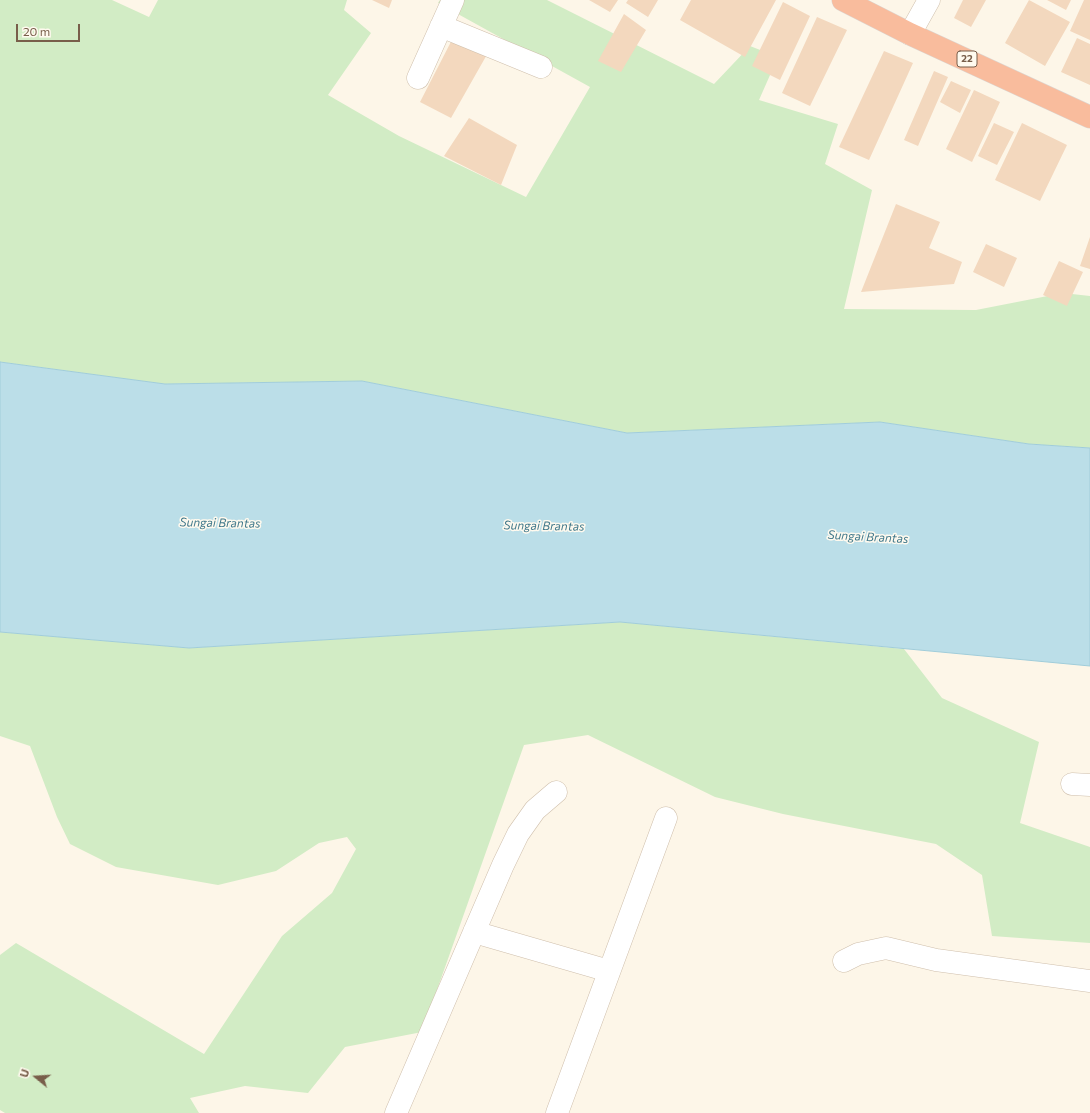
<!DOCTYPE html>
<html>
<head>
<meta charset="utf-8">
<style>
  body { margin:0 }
  #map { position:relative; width:1090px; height:1113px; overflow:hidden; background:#fdf6e8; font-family:Commissioner,sans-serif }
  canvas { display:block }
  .north { position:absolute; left:16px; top:1057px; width:40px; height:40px; -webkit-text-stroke:3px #fffaef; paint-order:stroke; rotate:288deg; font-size:11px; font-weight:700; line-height:16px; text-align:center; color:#785e4a }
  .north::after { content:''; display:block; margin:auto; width:14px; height:18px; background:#785e4a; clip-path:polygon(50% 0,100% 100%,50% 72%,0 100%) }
  .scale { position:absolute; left:16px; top:24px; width:64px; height:18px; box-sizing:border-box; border:2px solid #785e4a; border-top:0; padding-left:5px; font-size:12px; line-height:14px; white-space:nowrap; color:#785e4a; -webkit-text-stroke:3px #fffaef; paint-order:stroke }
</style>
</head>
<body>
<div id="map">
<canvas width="1090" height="1113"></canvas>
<div class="north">U</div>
<div class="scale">20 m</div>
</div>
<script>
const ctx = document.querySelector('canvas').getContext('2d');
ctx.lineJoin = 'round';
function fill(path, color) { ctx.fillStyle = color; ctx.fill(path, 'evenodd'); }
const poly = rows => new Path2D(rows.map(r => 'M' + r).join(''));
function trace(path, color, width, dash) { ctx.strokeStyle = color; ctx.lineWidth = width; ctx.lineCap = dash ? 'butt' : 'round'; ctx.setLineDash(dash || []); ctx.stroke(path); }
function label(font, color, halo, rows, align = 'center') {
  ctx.font = font + ' Commissioner,sans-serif'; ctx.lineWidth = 3; ctx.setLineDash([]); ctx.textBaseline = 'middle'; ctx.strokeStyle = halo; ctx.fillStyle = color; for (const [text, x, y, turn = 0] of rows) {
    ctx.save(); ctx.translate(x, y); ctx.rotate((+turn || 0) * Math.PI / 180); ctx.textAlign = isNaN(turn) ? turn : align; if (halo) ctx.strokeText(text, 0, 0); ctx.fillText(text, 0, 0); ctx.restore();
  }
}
const green = poly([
  [0,0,112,0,149,17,158,0,347,0,344,10,371,33,328,95,399,136,526,197,590,87,438,3,440,0,547,0,714,84,750,46,778,57,759,100,838,124,825,164,872,190,844,309,976,310,1063,293,1090,296,1090,448,1029,444,880,422,627,433,362,381,165,384,0,362],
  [620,622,904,649,942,698,1039,742,1020,823,1090,847,1090,943,992,936,982,875,936,844,783,814,715,797,588,735,524,745,422,1032,345,1047,308,1093,245,1086,190,1098,199,1113,5,1113,0,1110,0,955,16,943,204,1054,282,936,332,893,356,849,347,837,319,843,276,871,218,885,116,867,70,844,57,817,30,746,0,736,0,632,189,648]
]);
const water = poly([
  [0,362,165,384,362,381,627,433,880,422,1029,444,1090,448,1090,666,620,622,189,648,0,632,0,362]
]);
const building = poly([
  [372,0,392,0,389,8],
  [589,0,618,0,610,12],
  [628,0,658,0,648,17,626,3],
  [691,0,776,0,745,57,680,20],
  [963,0,986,0,971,27,954,18],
  [1029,0,1070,22,1045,66,1005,43],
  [1047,0,1071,0,1066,10],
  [1084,0,1090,0,1090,40,1070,31],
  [783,2,810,16,780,80,752,66],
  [624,14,646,30,621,72,598,61],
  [817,17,847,30,810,106,782,93],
  [456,32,489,51,451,118,420,102],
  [1077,38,1090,44,1090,85,1061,72],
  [884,51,913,63,869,160,839,147],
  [934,71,948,77,918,146,904,140],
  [951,81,971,90,960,113,940,102],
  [974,90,1000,102,972,162,946,149],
  [469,118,517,145,501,185,444,156],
  [994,123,1014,132,997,165,978,156],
  [1022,123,1067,145,1040,201,995,180],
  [896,204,940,222,929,248,962,262,954,284,861,292],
  [1090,237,1090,269,1080,266],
  [986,244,1017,258,1004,287,973,272],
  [1059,261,1083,272,1067,306,1043,295]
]);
const minor = poly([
  [441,26,541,67],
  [910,34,929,0],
  [418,78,453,0],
  [1072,784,1090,785],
  [474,932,609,971],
  [844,961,858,954,886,948,936,960,1090,981],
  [396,1113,503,865,518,834,535,810,556,792],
  [557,1113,666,818]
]);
const highway = poly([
  [843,0,910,34,1090,117]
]);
const shields = [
  [967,59,20]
];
const shieldNames = [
  ["22",967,59]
];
const waterNames = [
  ["Sungai Brantas",220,523,1],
  ["Sungai Brantas",544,526,1],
  ["Sungai Brantas",868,537,3]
];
fill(green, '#d2ecc5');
fill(water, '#bbdee8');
trace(water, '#a1cdda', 1);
fill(building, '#f3d8be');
trace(minor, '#cfbfac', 23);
trace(highway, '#dcd5d0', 23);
trace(minor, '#fff', 22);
trace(highway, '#f9bc9d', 22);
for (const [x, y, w] of shields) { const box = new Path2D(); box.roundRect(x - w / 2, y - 8, w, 16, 3); ctx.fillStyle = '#fffaef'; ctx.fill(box); trace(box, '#785e4a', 1); }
label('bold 10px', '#785e4a', null, shieldNames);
label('italic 12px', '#437a8c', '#fffaef', waterNames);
</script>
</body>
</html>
